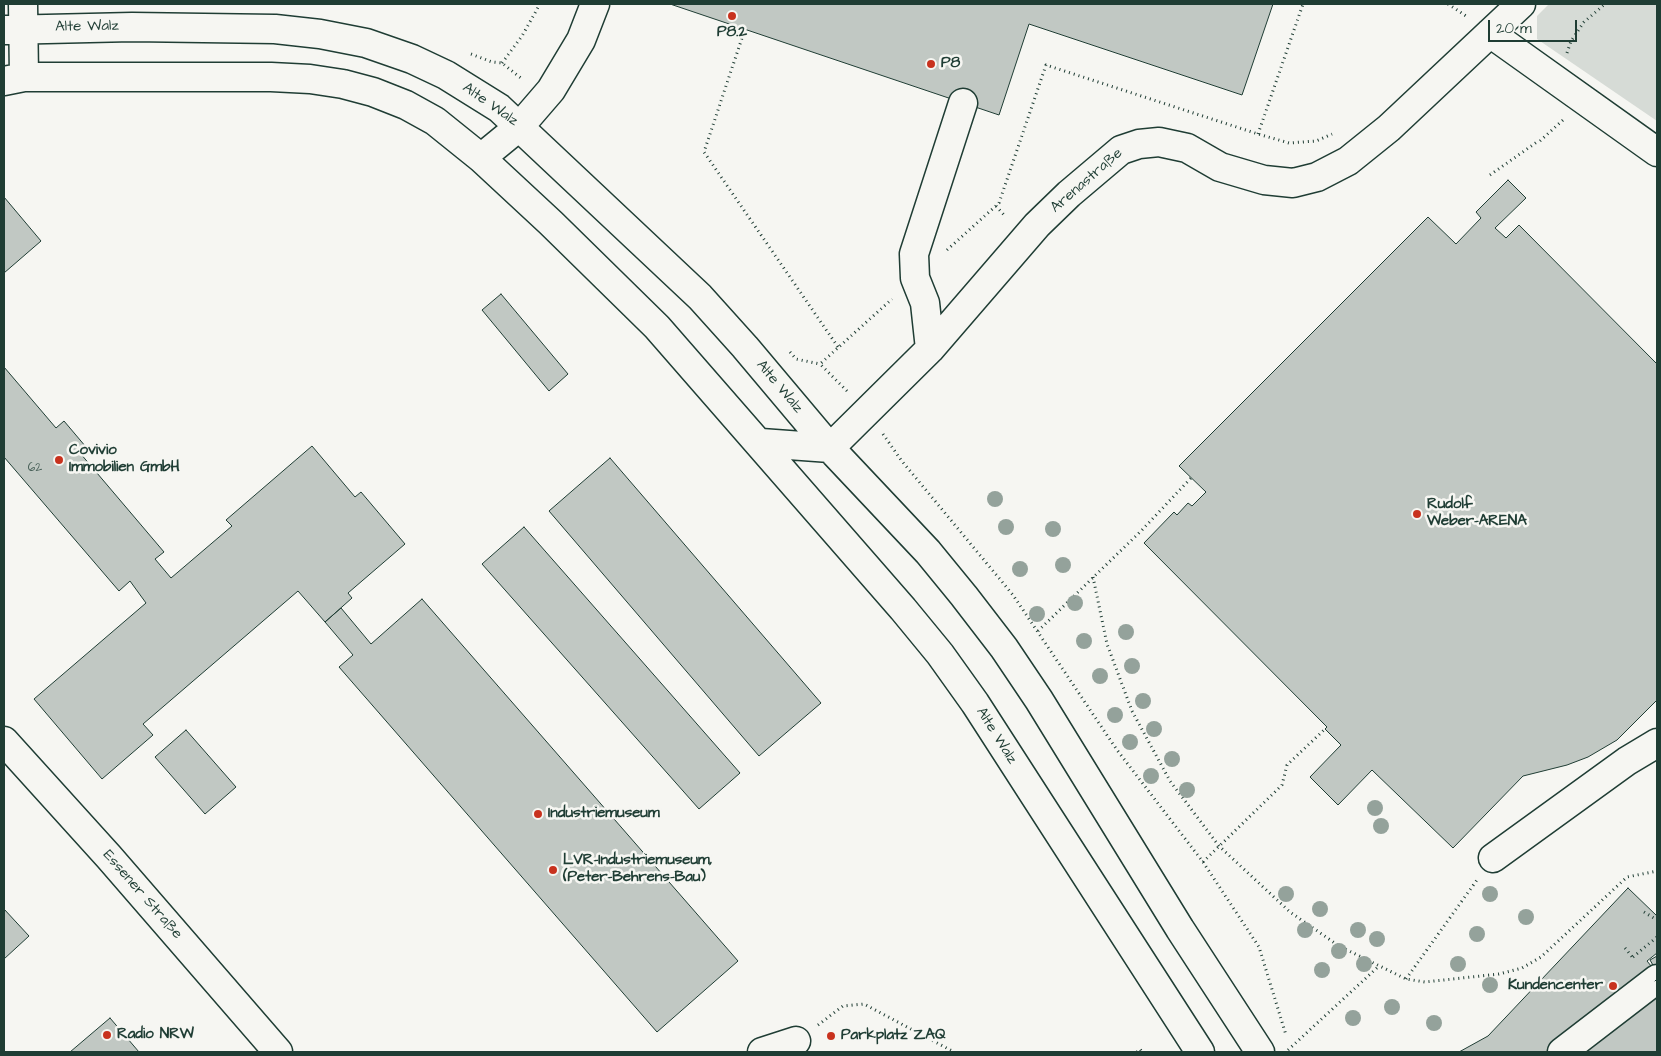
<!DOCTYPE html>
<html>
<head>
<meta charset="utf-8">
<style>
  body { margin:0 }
  #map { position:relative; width:1661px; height:1056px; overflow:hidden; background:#f6f6f2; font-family:"Architects Daughter",sans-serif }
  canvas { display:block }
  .frame { position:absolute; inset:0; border:5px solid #1f3d34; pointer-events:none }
  .scale { position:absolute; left:1488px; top:20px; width:89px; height:22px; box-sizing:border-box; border:2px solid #1f3d34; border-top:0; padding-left:6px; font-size:15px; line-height:18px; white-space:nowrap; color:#1f3d34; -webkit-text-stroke:4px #f6f6f2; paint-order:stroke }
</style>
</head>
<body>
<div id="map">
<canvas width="1661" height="1056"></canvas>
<div class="frame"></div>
<div class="scale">20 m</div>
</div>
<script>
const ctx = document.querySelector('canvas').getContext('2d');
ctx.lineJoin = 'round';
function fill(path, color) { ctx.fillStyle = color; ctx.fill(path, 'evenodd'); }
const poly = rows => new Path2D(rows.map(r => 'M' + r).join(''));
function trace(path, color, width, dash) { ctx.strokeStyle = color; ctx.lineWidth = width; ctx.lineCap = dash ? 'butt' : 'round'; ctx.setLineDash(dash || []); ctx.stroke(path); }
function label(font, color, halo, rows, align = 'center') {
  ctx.font = font + ' "Architects Daughter",sans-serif'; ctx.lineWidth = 5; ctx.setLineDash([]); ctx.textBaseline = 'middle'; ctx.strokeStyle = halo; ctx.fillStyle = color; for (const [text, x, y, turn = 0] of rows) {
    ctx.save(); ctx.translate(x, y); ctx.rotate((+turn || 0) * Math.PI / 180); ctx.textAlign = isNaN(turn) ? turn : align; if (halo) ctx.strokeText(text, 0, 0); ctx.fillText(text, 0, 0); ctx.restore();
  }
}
const green = poly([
  [1549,4,1657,4,1657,121,1537,39,1537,16]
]);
const building = poly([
  [670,4,1273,4,1242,95,1029,24,999,115,670,4],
  [1508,180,1526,198,1495,228,1506,238,1519,225,1657,364,1657,700,1617,740,1588,757,1567,765,1523,776,1453,848,1372,770,1338,805,1310,777,1341,745,1325,729,1327,727,1144,543,1174,512,1177,515,1188,503,1192,506,1206,492,1179,466,1428,217,1456,244,1481,218,1476,212,1508,180],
  [4,197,41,241,4,273,4,197],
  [501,294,568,374,549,391,482,310,501,294],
  [4,367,56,428,64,421,86,447,80,453,164,552,155,559,171,578,232,526,226,520,312,446,355,497,361,492,405,544,348,593,352,598,325,622,298,591,143,724,153,735,102,779,34,699,146,603,130,581,119,591,4,457,4,367],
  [610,458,821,703,759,756,549,511,610,458],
  [524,527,740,773,699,809,482,564,524,527],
  [422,599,738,961,657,1032,339,667,353,655,325,622,341,608,371,644,422,599],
  [186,730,236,787,205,814,155,757,186,730],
  [1628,888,1657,916,1657,956,1650,960,1657,972,1657,1052,1459,1052,1488,1036,1628,888],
  [4,909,29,936,4,959,4,909],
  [1657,953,1657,971,1656,972,1647,961,1657,953],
  [110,1018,139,1052,70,1052,110,1018]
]);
const path = poly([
  [1448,4,1466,16],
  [745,29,704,152,838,347],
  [1567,53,1571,41,1584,22,1605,4],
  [471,54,492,62,502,63,522,79],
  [502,63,522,36,540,4],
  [1258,134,1303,4],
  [1540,141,1563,120],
  [1490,175,1537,142],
  [996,206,1006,217],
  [947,250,999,203,1046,65,1258,134,1289,143,1316,141,1332,134],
  [790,352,796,359,820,364],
  [847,391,820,364,892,299],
  [883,434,901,460,1013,595,1117,750,1203,862,1259,947,1286,1035],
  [1093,577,1107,644,1132,711,1170,781,1219,846,1290,912,1339,946,1406,979,1425,982,1499,974,1522,968,1541,957,1627,877,1657,871],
  [1038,631,1142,530,1191,478],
  [1203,862,1282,785,1287,765,1325,729],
  [1644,912,1657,920],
  [1625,948,1633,958],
  [1633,957,1657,937],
  [1406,979,1477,880],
  [818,1025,843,1006,864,1004,954,1052],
  [1288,1050,1379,966],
  [1137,1052,1140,1049,1142,1052]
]);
const minor = poly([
  [23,4,24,77],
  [4,30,132,27,275,29,320,34,366,43,412,59,446,75,499,108,700,297,745,347,830,448,928,552,964,596,1004,648,1039,700,1180,929,1260,1052],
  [1490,33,1657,152],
  [4,81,24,77,271,77,310,79,343,84,373,92,406,105,435,121,481,158,551,223,657,327,903,609,940,654,975,703,1200,1052],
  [481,158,520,126,551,90,581,40,595,4],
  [930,349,925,303,915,278,914,254,963,103],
  [761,443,830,448],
  [830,448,930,349,1037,225,1069,194,1121,150,1139,144,1159,142,1187,148,1220,167,1264,180,1293,183,1317,177,1348,161,1389,128,1521,4],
  [1493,858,1627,761,1657,743],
  [762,1052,796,1041],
  [1562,1052,1657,979]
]);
const major = poly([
  [4,741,109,857,278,1052]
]);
const tram = poly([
  [1655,981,1657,979]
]);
const trees = [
  [995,499],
  [1006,527],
  [1053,529],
  [1063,565],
  [1020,569],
  [1075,603],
  [1037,614],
  [1126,632],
  [1084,641],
  [1132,666],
  [1100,676],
  [1143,701],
  [1115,715],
  [1154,729],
  [1130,742],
  [1172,759],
  [1151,776],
  [1187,790],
  [1375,808],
  [1381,826],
  [1286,894],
  [1490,894],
  [1320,909],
  [1526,917],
  [1305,930],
  [1358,930],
  [1477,934],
  [1377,939],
  [1339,951],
  [1364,964],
  [1458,964],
  [1322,970],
  [1490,985],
  [1392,1007],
  [1353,1018],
  [1434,1023]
];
const markers = [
  [732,16,5,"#c8321e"],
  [931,64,5,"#c8321e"],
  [59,460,5,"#c8321e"],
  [1417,514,5,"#c8321e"],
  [538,814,5,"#c8321e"],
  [553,870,5,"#c8321e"],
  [1613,986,5,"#c8321e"],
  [107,1035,5,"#c8321e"],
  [831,1036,5,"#c8321e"]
];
const numberNames = [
  ["62",35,468]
];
const streetNames = [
  ["Alte Walz",87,27,-1],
  ["Alte Walz",490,105,35],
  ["Arenastraße",1087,181,-41],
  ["Alte Walz",779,387,50],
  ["Alte Walz",996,736,58],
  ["Essener Straße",142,895,49]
];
const poiNames = [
  ["P8.2",732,33,"center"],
  ["P8",941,64],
  ["Covivio",69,451],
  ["Immobilien GmbH",69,468],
  ["Rudolf",1427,505],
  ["Weber-ARENA",1427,522],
  ["Industriemuseum",548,814],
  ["LVR-Industriemuseum,",563,861],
  ["(Peter-Behrens-Bau)",563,878],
  ["Kundencenter",1603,986,"right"],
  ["Radio NRW",117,1035],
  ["Parkplatz ZAQ",841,1036]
];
fill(green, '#d6dbd6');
fill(building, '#c1c8c3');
trace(building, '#1f3d34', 1);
trace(minor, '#1f3d34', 31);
trace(major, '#1f3d34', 31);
trace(path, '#1f3d34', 3, [1, 4]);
trace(minor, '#f6f6f2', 28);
trace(major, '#f6f6f2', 28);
trace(tram, '#1f3d34', 1);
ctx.fillStyle = '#94a29b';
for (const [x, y] of trees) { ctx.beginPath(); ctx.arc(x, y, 8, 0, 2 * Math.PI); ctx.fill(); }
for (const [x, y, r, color] of markers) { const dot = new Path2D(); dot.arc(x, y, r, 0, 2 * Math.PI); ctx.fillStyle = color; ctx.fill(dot); trace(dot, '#f6f6f2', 2); }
label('12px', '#486058', null, numberNames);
label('15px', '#1f3d34', '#f6f6f2', streetNames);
label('bold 15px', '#1f3d34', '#f6f6f2', poiNames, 'left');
</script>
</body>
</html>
